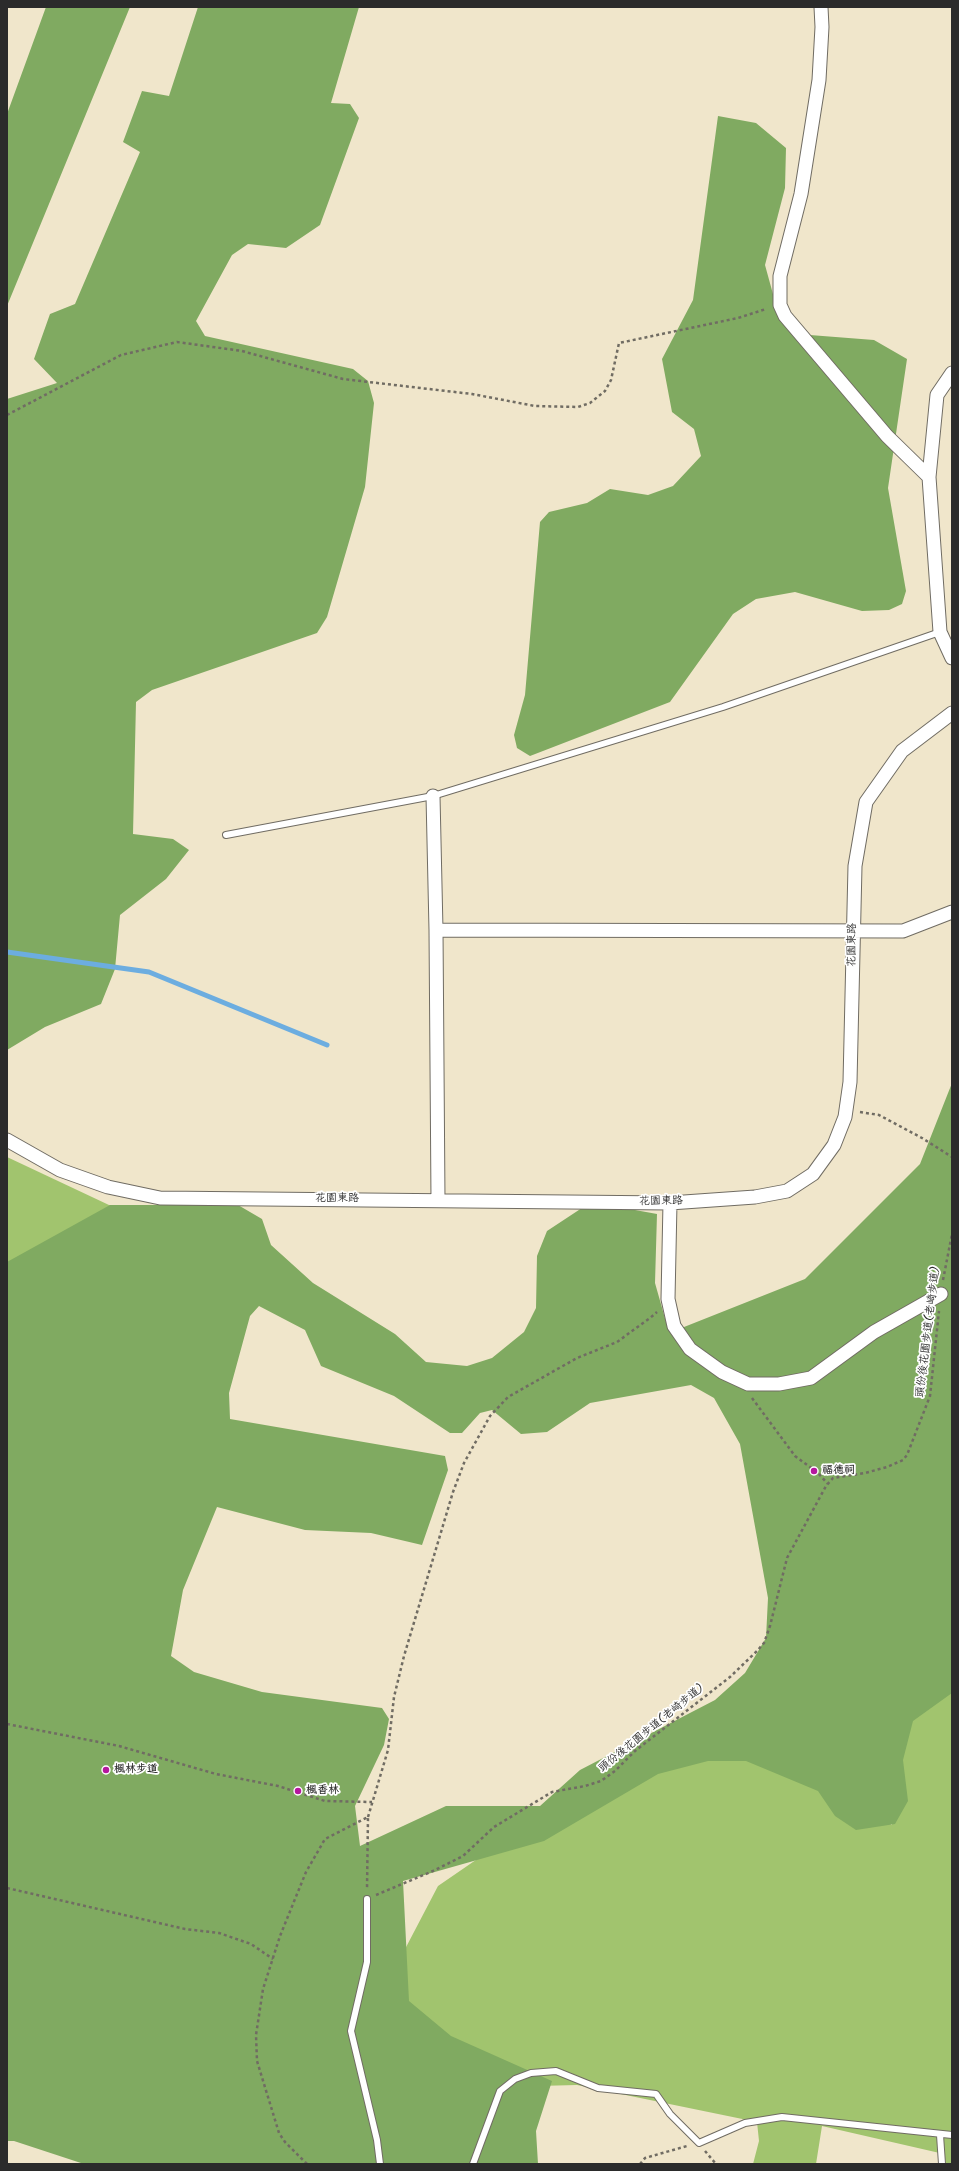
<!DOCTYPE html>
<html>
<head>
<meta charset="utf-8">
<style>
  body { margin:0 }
  #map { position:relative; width:959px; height:2171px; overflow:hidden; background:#f0e6cb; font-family:Kalam,sans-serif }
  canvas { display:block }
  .frame { position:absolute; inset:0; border:8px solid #2b2b2b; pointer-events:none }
</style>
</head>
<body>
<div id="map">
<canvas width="959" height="2171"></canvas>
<div class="frame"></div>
</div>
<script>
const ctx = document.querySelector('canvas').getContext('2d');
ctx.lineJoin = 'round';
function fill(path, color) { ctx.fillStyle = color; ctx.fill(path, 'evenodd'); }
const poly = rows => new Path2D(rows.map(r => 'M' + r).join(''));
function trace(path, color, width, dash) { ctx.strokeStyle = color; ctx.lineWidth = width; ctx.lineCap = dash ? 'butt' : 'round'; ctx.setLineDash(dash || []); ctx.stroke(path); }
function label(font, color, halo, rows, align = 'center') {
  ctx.font = font + ' Kalam,"LXGW WenKai TC",sans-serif'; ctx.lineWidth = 3.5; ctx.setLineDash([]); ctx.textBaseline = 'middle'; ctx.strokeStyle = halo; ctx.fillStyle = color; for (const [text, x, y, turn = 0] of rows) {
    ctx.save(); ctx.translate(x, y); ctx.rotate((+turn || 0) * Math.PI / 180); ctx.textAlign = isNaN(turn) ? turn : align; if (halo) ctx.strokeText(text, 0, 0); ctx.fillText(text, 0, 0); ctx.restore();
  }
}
const green = poly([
  [7,1157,109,1205,186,1214,7,1289],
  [952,1647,952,2164,946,2164,944,2154,822,2126,816,2164,753,2164,759,2141,757,2122,577,2085,498,2087,388,2021,392,1974,438,1886,537,1818,792,1717,858,1806,892,1825,890,1769,894,1716]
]);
const forest = poly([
  [46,7,130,7,7,306,7,114],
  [198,7,359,7,331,103,350,104,359,118,320,225,286,248,248,244,232,255,196,321,205,336,353,369,368,381,374,403,365,487,327,617,317,633,152,690,136,702,133,834,173,839,189,850,166,879,120,915,115,969,101,1004,45,1027,7,1050,7,399,57,383,34,359,50,314,75,304,140,152,123,142,142,91,169,96],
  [718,116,756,123,786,148,785,188,765,265,779,316,797,334,874,340,907,359,888,488,906,591,902,604,889,610,862,611,795,592,756,599,733,614,670,702,530,756,517,748,514,735,525,695,540,522,549,512,587,503,610,489,648,495,673,486,701,456,694,429,672,412,662,359,693,300],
  [952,1083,952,1693,913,1721,903,1760,908,1801,895,1824,856,1830,835,1816,818,1791,746,1761,708,1761,658,1774,544,1841,403,1881,409,2001,451,2036,552,2081,536,2131,538,2164,84,2164,14,2141,7,2141,7,1262,110,1205,238,1205,262,1219,271,1245,313,1283,395,1334,426,1362,467,1366,492,1358,524,1332,536,1308,537,1256,547,1231,591,1202,657,1214,655,1283,666,1322,679,1329,805,1279,920,1164],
  [259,1306,305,1330,321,1366,394,1396,450,1433,462,1433,480,1413,492,1410,521,1434,547,1432,590,1403,691,1385,714,1398,740,1444,768,1598,766,1638,745,1673,715,1700,580,1770,540,1806,446,1806,360,1846,355,1806,384,1745,389,1719,382,1708,262,1692,194,1672,171,1656,183,1590,217,1507,305,1530,371,1533,422,1545,448,1470,445,1456,230,1419,229,1393,250,1316]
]);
const stream = poly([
  [7,952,149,972,327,1045]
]);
const path = poly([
  [577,8,577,7],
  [7,415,121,355,177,342,242,351,343,379,472,394,535,406,578,407,590,403,605,391,611,380,619,343,738,318,766,309],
  [860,1112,879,1115,922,1138,952,1157],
  [943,1280,952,1234],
  [752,1398,795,1456,818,1473,828,1484],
  [7,1724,119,1746,216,1774,278,1786,325,1801,372,1802],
  [368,1817,388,1750,394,1697,404,1656,453,1492,464,1463,490,1416,508,1397,577,1358,617,1342,650,1318,657,1312],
  [7,1888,185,1929,219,1933,251,1944,273,1959],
  [376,1895,433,1871,463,1856,494,1827,552,1792,585,1786,601,1781,615,1771,635,1751,730,1677,757,1651,764,1643,770,1626,787,1558,826,1486,833,1478,865,1473,887,1467,903,1460,907,1455,930,1396,939,1311],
  [705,2151,716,2164],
  [307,2164,285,2142,279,2133,257,2061,256,2035,263,1989,280,1936,306,1872,325,1839,368,1817,367,1890],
  [640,2164,645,2158,687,2146]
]);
const service = poly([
  [226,835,433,796,723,707,940,632],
  [367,1899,367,1962,351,2031,377,2140,380,2164],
  [940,2135,942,2164],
  [473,2164,500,2091,515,2079,531,2073,556,2071,598,2088,656,2094,670,2114,699,2143,745,2123,782,2117,952,2135]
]);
const minor = poly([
  [821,7,822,27,819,80,801,194,780,276,780,305,785,316,887,436,929,477],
  [952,373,937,395,929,477,940,632,952,658],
  [433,796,436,930,438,1200],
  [436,930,903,931,952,912],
  [7,1140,60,1170,108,1187,160,1198,670,1203,755,1197,787,1191,813,1174,834,1145,845,1117,850,1082,855,866,866,802,902,751,952,713],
  [670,1203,668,1299,674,1326,690,1349,722,1372,748,1384,779,1384,811,1378,874,1332,941,1294]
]);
const markers = [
  [814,1471,4,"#b5179e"],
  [106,1770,4,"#b5179e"],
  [298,1791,4,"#b5179e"]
];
const streetNames = [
  ["花園東路",853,945,-89],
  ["花園東路",337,1199],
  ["花園東路",661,1202,-1],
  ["頭份後花園步道(老崎步道)",929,1332,-83],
  ["頭份後花園步道(老崎步道)",652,1729,-39]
];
const poiNames = [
  ["福德祠",822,1471],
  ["楓林步道",114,1770],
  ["楓香林",306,1791]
];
fill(green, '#a1c46e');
fill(forest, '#80aa61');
trace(stream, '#6cade0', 5);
trace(service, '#706c63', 8);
trace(minor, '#706c63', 15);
trace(path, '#706c63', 2.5, [3, 3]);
trace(service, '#fff', 6);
trace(minor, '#fff', 13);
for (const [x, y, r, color] of markers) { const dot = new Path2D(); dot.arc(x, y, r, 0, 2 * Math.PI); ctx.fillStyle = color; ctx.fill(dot); trace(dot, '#fff', 1.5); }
label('11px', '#2b2b2b', '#fff', streetNames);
label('bold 11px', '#2b2b2b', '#fff', poiNames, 'left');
</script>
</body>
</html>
